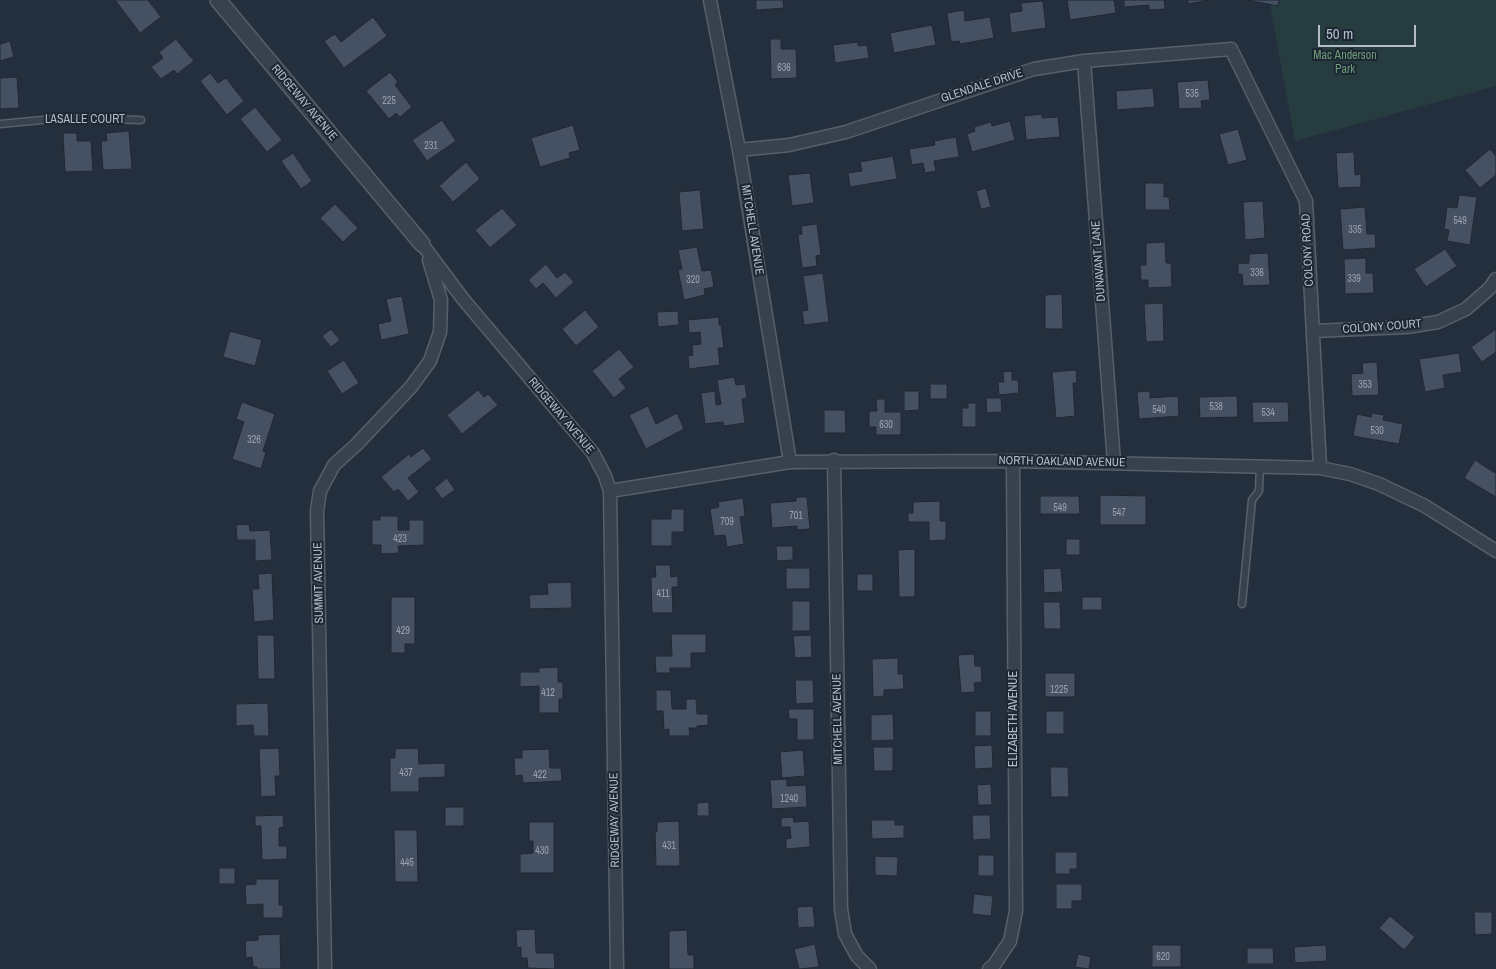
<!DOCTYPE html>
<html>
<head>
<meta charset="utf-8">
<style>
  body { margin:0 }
  #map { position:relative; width:1496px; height:969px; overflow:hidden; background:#242f3e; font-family:"Archivo Narrow",sans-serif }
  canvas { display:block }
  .scale { position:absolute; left:1318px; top:25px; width:98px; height:22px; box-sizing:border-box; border:2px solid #b4bcc9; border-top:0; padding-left:6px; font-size:15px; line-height:18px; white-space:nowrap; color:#b4bcc9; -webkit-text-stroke:4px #1d2633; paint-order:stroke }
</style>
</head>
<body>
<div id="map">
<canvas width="1496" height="969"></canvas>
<div class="scale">50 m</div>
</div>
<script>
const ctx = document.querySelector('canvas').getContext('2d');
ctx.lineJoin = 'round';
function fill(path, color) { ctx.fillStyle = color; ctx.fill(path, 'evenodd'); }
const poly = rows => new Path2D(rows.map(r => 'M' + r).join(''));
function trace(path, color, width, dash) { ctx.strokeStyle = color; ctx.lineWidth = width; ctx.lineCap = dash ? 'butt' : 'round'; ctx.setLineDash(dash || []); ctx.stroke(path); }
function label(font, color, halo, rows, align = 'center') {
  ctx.font = font + ' "Archivo Narrow",sans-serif'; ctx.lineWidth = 4; ctx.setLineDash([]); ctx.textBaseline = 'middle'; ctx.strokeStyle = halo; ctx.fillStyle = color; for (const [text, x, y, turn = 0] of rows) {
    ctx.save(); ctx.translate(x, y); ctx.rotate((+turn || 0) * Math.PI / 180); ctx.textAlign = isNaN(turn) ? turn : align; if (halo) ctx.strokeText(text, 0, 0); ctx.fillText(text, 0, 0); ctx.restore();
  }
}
const green = poly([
  [1269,0,1496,0,1496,86,1295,141]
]);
const building = poly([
  [115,0,148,0,161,17,140,33,115,0],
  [756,0,783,0,784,8,756,10,756,0],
  [1067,0,1114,0,1116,13,1070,20,1067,0],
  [1124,0,1164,0,1165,9,1149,10,1149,5,1124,7,1124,0],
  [1188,0,1210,0,1188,4,1188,0],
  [1247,0,1279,0,1278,6,1247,0],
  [1043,1,1046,28,1011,33,1009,13,1022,11,1021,3,1043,1],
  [964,10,965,21,990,17,994,38,960,44,959,41,951,42,947,13,964,10],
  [373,17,387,36,344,68,324,41,335,34,341,42,373,17],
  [932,25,936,45,894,53,890,33,932,25],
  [176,39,194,61,177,74,174,70,161,79,151,67,163,58,159,52,176,39],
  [770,39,781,39,781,49,796,49,797,78,771,79,770,39],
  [0,41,1,44,10,41,14,57,0,61,0,41],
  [858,42,858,46,867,45,869,58,835,63,833,45,858,42],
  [390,72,398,82,395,85,412,107,400,117,396,113,389,119,366,91,390,72],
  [210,73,218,83,226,78,244,101,227,115,200,81,210,73],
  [17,77,19,108,0,109,0,78,17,77],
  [1208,80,1210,100,1201,101,1202,108,1179,109,1177,82,1208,80],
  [1153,88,1155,107,1117,110,1116,91,1153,88],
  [255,107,282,140,267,152,240,119,255,107],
  [1042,114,1042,118,1058,117,1060,137,1026,140,1024,116,1042,114],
  [442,120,456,141,427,161,412,140,442,120],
  [1010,121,1015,140,972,152,967,134,975,131,974,127,991,122,992,126,1010,121],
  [573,125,580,150,569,153,570,158,540,167,531,138,573,125],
  [1238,129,1247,160,1228,165,1219,134,1238,129],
  [129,131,132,169,103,170,101,141,107,141,106,133,129,131],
  [63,133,77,133,77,141,91,141,93,171,65,172,63,133],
  [956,137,959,157,934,161,936,171,925,173,923,163,912,165,909,149,935,145,934,141,956,137],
  [1490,149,1496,156,1496,175,1480,188,1465,170,1490,149],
  [1354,152,1355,175,1361,174,1361,187,1338,188,1336,153,1354,152],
  [293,153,312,181,301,189,281,161,293,153],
  [893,156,897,179,850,187,848,173,862,171,860,162,893,156],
  [466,162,480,179,453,202,439,186,466,162],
  [810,173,814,203,792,206,788,175,810,173],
  [1145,183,1164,183,1164,197,1169,197,1170,210,1145,210,1145,183],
  [986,188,991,207,981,209,976,191,986,188],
  [700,190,704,229,682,231,679,192,700,190],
  [1459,195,1477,197,1470,245,1447,241,1449,230,1444,229,1447,207,1457,208,1459,195],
  [1263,201,1265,238,1245,240,1243,202,1263,201],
  [335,204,358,228,343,242,320,218,335,204],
  [1365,207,1367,234,1375,234,1376,248,1343,250,1340,209,1365,207],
  [502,208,517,225,490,248,475,230,502,208],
  [817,224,821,255,816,256,817,266,802,268,798,235,802,234,801,226,817,224],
  [1165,242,1166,263,1171,263,1172,287,1148,288,1148,280,1141,280,1140,265,1146,265,1146,243,1165,242],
  [697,247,702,271,711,270,714,287,704,289,705,295,684,300,678,270,682,269,678,250,697,247],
  [1445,249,1457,266,1426,287,1414,269,1445,249],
  [1268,253,1270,285,1243,286,1242,274,1238,274,1238,264,1249,263,1249,254,1268,253],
  [1366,258,1366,273,1373,273,1374,293,1345,294,1344,259,1366,258],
  [546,264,557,278,565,272,574,282,556,298,543,283,536,289,528,280,546,264],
  [823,273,829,322,804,325,802,311,808,310,803,276,823,273],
  [1062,294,1063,329,1045,329,1045,295,1062,294],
  [402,296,409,334,381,340,378,324,391,321,386,299,402,296],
  [1163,303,1164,341,1146,342,1144,304,1163,303],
  [585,310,599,327,576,346,562,329,585,310],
  [678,311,679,325,658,327,657,312,678,311],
  [719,317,719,325,721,325,724,348,718,348,720,365,689,369,688,356,693,355,692,345,701,344,700,332,689,333,688,320,719,317],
  [331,329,340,340,331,347,322,336,331,329],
  [1496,329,1496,352,1482,362,1471,347,1496,329],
  [230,331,262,340,255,366,223,357,230,331],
  [619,349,634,367,619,379,626,388,614,398,592,371,619,349],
  [1459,353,1462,372,1443,375,1445,388,1425,392,1419,359,1459,353],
  [344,360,359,383,342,394,327,371,344,360],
  [1377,362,1379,395,1352,396,1351,374,1363,373,1362,363,1377,362],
  [1076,370,1077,383,1073,383,1075,416,1056,418,1052,372,1076,370],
  [1012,371,1012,380,1018,380,1019,393,999,395,998,382,1004,382,1003,372,1012,371],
  [734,377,736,385,745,384,747,398,742,399,745,423,724,426,723,422,705,424,701,393,715,391,716,405,721,404,717,380,734,377],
  [930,384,947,384,947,399,930,399,930,384],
  [478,390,484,397,488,394,498,405,462,434,447,415,478,390],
  [904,391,919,391,919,410,904,411,904,391],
  [1150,391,1150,398,1178,396,1179,416,1139,419,1137,392,1150,391],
  [1237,396,1238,417,1200,418,1199,397,1237,396],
  [986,398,1001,398,1002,412,987,413,986,398],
  [876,399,885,399,885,412,901,412,901,435,876,435,876,427,869,427,869,411,877,411,876,399],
  [242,402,275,414,263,451,266,452,261,469,232,459,244,422,236,419,242,402],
  [1252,402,1288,402,1289,422,1253,423,1252,402],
  [968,403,976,403,976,427,962,427,962,408,968,408,968,403],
  [648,406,656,424,677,413,684,429,646,449,629,415,648,406],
  [824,410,845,410,846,433,824,433,824,410],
  [1372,413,1384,415,1383,420,1403,424,1399,444,1353,436,1357,414,1371,417,1372,413],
  [423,448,432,459,408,478,419,492,408,501,398,489,394,492,381,477,409,454,411,457,423,448],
  [1475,460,1495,473,1496,471,1496,497,1464,478,1475,460],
  [447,478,455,490,442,499,434,488,447,478],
  [1100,495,1146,496,1146,525,1100,525,1100,495],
  [1040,496,1079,496,1080,514,1040,514,1040,496],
  [796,497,807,497,810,529,797,530,797,526,772,528,770,503,796,501,796,497],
  [743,498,745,516,740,517,744,544,727,547,725,535,714,536,710,509,719,507,718,502,743,498],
  [940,501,940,521,946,521,946,540,929,541,929,522,908,522,908,513,913,513,913,502,940,501],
  [671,509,684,509,684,532,672,532,672,546,651,546,651,519,671,519,671,509],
  [380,516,398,516,398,530,409,530,409,520,424,520,424,545,398,546,399,553,381,554,381,545,372,545,372,520,380,520,380,516],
  [249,524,250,531,270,530,272,560,255,561,255,540,237,540,236,525,249,524],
  [1066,539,1080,539,1080,555,1066,555,1066,539],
  [776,546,793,546,793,560,777,561,776,546],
  [915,549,915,597,899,597,898,550,915,549],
  [655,565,670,565,671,577,678,576,678,587,672,587,673,613,652,613,651,577,656,577,655,565],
  [786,568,810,568,810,589,786,589,786,568],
  [1061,568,1063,592,1044,593,1043,569,1061,568],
  [272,573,274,620,254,622,252,589,259,589,258,574,272,573],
  [857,574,873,574,873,591,857,591,857,574],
  [571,582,572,608,530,609,529,595,548,594,547,583,571,582],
  [391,597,415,597,415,644,405,644,405,653,391,653,391,597],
  [1082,597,1102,597,1102,610,1082,610,1082,597],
  [792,601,810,601,810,631,792,631,792,601],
  [1043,602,1060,602,1061,629,1044,629,1043,602],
  [671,634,706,634,706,653,691,653,691,668,670,668,670,673,656,673,655,656,672,656,671,634],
  [257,635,274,635,275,679,258,679,257,635],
  [811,635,812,657,795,658,793,636,811,635],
  [974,654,975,666,981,666,982,682,974,683,975,692,961,693,958,655,974,654],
  [898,658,898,674,903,674,904,689,884,690,884,696,873,697,872,659,898,658],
  [558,667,558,682,563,682,563,699,559,699,559,713,539,713,539,686,520,687,520,672,539,672,539,668,558,667],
  [1045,673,1075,673,1075,697,1045,697,1045,673],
  [795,680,813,680,814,703,796,704,795,680],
  [656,690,671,690,672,709,686,709,686,699,696,699,697,714,708,714,708,725,697,726,697,728,689,728,690,736,669,736,669,729,664,730,663,711,656,711,656,690],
  [268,703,269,736,254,736,253,725,236,726,236,704,268,703],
  [788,709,814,709,814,740,797,740,797,719,789,719,788,709],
  [975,711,991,711,991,736,975,736,975,711],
  [1046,711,1064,711,1064,734,1046,734,1046,711],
  [893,714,894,740,871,741,871,715,893,714],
  [992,745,993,768,975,769,974,746,992,745],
  [873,747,893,747,893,771,874,771,873,747],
  [279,748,280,776,275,776,276,796,261,797,259,749,279,748],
  [418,748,419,764,445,763,445,777,419,778,419,792,390,792,390,758,395,758,395,749,418,748],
  [549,749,550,768,561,768,562,781,523,783,522,775,515,776,514,758,522,758,522,750,549,749],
  [803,750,805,776,782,778,780,752,803,750],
  [1050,767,1068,767,1069,797,1051,797,1050,767],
  [787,779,787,786,806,785,807,807,772,809,770,780,787,779],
  [991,784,992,805,978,805,977,785,991,784],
  [709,802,709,816,697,816,697,803,709,802],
  [445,807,464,807,464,826,445,826,445,807],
  [283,815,284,827,279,828,279,846,287,846,287,859,262,860,261,826,255,826,255,816,283,815],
  [972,815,990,815,991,839,973,840,972,815],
  [793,817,794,822,809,821,810,847,786,849,786,839,791,838,790,827,781,827,781,818,793,817],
  [871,820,895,820,895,825,904,825,904,838,872,839,871,820],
  [679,821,680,866,656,866,655,832,657,832,657,822,679,821],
  [529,822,554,822,554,873,520,873,520,854,533,853,533,841,529,841,529,822],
  [394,830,417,830,418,882,395,882,394,830],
  [1055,852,1077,852,1077,869,1070,869,1070,874,1055,874,1055,852],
  [978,855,994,855,994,876,978,876,978,855],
  [875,856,898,857,897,876,875,875,875,856],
  [219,868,235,868,235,884,219,884,219,868],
  [256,879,279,879,279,905,283,905,283,918,263,918,263,904,246,905,245,885,256,884,256,879],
  [1056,884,1082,884,1082,901,1072,901,1072,909,1056,909,1056,884],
  [974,894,993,896,991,916,972,914,974,894],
  [813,906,815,927,798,928,797,907,813,906],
  [1474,912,1492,912,1492,934,1475,935,1474,912],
  [1390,916,1415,937,1404,950,1379,928,1390,916],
  [535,929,536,953,554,953,555,969,528,968,527,958,521,958,521,947,517,948,516,930,535,929],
  [687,930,688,955,694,955,694,969,669,969,669,931,687,930],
  [280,934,281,969,257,969,257,967,253,967,252,957,246,958,245,941,258,940,258,935,280,934],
  [815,944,819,967,799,969,794,949,815,944],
  [1152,945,1181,945,1181,967,1152,967,1152,945],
  [1326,945,1327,961,1295,963,1294,947,1326,945],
  [1247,948,1273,948,1274,964,1247,964,1247,948],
  [1078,954,1091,957,1089,969,1075,967,1078,954]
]);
const service = poly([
  [0,124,63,118,141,120],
  [1242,604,1252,500,1259,491,1260,466]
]);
const minor = poly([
  [710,0,739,150,790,462],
  [1084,61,1114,462],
  [739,150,789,145,846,132,1034,69,1084,61,1231,49,1306,201,1320,468],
  [422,244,463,299,593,453,605,476,610,491,617,969],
  [1313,331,1407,327,1438,322,1466,309,1490,288,1496,279],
  [834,460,841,909,845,934,857,956,870,969],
  [610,491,790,462,1013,461,1320,468,1350,474,1379,484,1425,506,1496,551],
  [325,969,317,511,320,491,334,465,356,445,411,387,430,361,440,332,441,300,429,260],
  [989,969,994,965,1010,941,1016,911,1013,461]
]);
const tertiary = poly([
  [218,0,422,244]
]);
const numberNames = [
  ["636",784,68],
  ["535",1192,94],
  ["225",389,101],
  ["231",431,146],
  ["549",1460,221],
  ["335",1355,230],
  ["336",1257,273],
  ["339",1354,279],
  ["320",693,280],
  ["353",1365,385],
  ["538",1216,407],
  ["540",1159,410],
  ["534",1268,413],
  ["630",886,425],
  ["530",1377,431],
  ["326",254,440],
  ["549",1060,508],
  ["547",1119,513],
  ["701",796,516],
  ["709",727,522],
  ["423",400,539],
  ["411",663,594],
  ["429",403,631],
  ["1225",1059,690],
  ["412",548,693],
  ["437",406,773],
  ["422",540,775],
  ["1240",789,799],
  ["431",669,846],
  ["430",542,851],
  ["445",407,863],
  ["620",1163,957]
];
const parkNames = [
  ["Mac Anderson",1345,56],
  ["Park",1345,70]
];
const streetNames = [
  ["GLENDALE DRIVE",982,86,-18],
  ["RIDGEWAY AVENUE",304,103,50],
  ["LASALLE COURT",85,120],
  ["MITCHELL AVENUE",752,230,81],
  ["COLONY ROAD",1308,250,-93],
  ["DUNAVANT LANE",1099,261,-94],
  ["COLONY COURT",1382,327,-4],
  ["RIDGEWAY AVENUE",561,416,50],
  ["NORTH OAKLAND AVENUE",1062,462,1],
  ["SUMMIT AVENUE",319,583,-91],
  ["MITCHELL AVENUE",838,719,-91],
  ["ELIZABETH AVENUE",1014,719,-90],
  ["RIDGEWAY AVENUE",615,820,-91]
];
fill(green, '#263c3f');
fill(building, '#455162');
trace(building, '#1f2835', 1);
trace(service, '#565f6c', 9);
trace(minor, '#565f6c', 15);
trace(tertiary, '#565f6c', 18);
trace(service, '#38414e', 6);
trace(minor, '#38414e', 12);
trace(tertiary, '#38414e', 15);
label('10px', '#98a1af', null, numberNames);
label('12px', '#6b9a76', '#1d2633', parkNames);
label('12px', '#b4bcc9', '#1d2633', streetNames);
</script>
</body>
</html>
